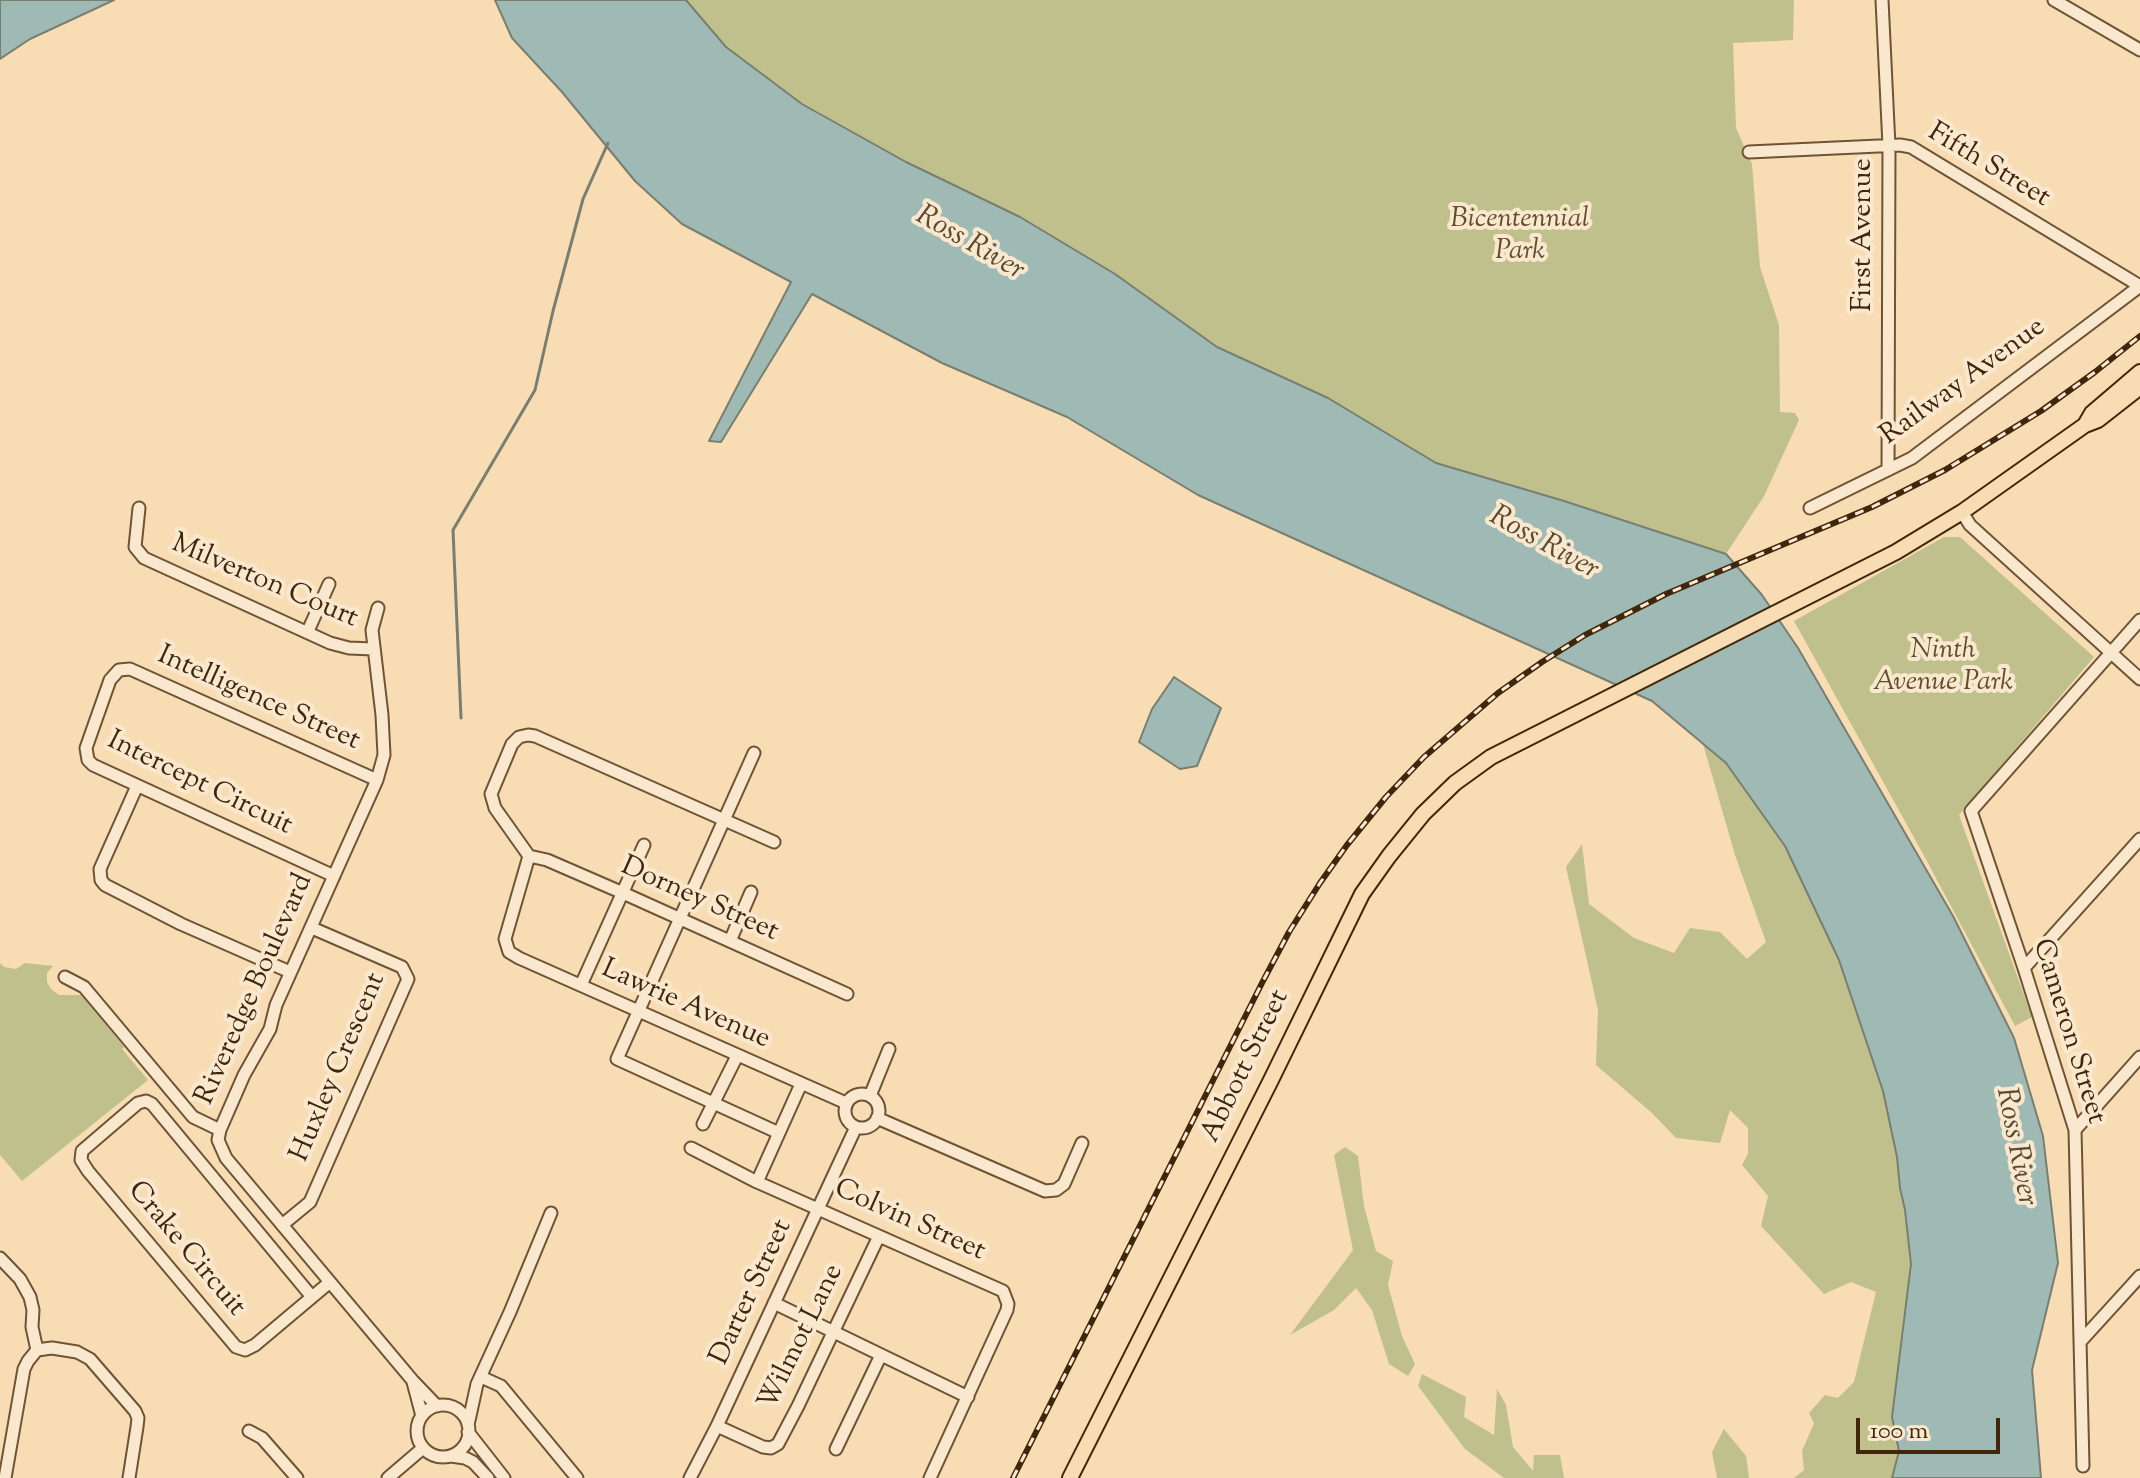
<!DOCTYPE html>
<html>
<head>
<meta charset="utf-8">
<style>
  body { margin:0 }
  #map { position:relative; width:2140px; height:1478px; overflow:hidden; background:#f8dcb4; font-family:"Sorts Mill Goudy",serif }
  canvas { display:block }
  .scale { position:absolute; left:1856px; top:1418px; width:144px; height:36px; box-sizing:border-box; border:4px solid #40270b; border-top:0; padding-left:10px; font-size:24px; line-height:28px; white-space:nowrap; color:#40270b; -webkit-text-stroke:6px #fae8ce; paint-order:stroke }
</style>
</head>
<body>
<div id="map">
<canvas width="2140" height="1478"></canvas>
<div class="scale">100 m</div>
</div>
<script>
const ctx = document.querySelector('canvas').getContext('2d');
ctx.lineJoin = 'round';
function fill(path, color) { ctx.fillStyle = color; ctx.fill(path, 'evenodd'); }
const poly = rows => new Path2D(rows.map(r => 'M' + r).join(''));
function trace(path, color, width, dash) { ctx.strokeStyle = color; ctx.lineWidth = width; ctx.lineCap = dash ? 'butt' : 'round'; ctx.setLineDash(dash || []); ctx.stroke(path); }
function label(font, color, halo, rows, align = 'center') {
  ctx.font = font + ' "Sorts Mill Goudy",serif'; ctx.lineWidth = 8; ctx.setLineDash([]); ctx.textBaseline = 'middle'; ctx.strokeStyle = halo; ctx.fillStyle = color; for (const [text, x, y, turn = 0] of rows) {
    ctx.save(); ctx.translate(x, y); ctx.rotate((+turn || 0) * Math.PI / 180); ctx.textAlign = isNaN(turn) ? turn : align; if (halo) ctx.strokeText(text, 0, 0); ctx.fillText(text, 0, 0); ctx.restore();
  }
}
const green = poly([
  [686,0,1794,0,1793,40,1733,43,1736,128,1752,164,1760,267,1779,325,1780,412,1795,413,1799,420,1764,496,1726,554,1564,501,1436,463,1328,398,1217,347,1115,274,1020,218,906,162,802,103,726,47],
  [1944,537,1960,537,2094,657,1959,815,2032,1017,2015,1026,1922,852,1794,621],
  [1703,744,1726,763,1785,846,1839,960,1883,1091,1897,1157,1900,1188,1905,1210,1911,1264,1892,1417,1899,1451,1892,1478,1794,1478,1804,1470,1802,1451,1814,1423,1809,1413,1825,1395,1838,1398,1854,1382,1876,1292,1851,1282,1824,1294,1761,1226,1768,1196,1742,1165,1748,1154,1748,1128,1730,1110,1720,1143,1676,1138,1652,1113,1596,1065,1598,1010,1566,867,1582,844,1589,904,1634,938,1674,953,1690,928,1720,932,1747,959,1766,942,1735,855],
  [0,963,4,967,16,969,25,963,53,966,47,973,47,982,51,989,59,995,81,995,124,1047,122,1049,148,1080,22,1181,0,1155],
  [1345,1147,1358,1156,1364,1206,1376,1251,1393,1261,1388,1285,1402,1336,1415,1364,1408,1376,1389,1364,1372,1310,1356,1288,1334,1310,1290,1335,1353,1250,1334,1155],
  [1422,1374,1466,1397,1464,1417,1494,1435,1497,1389,1506,1405,1513,1447,1533,1471,1534,1455,1560,1455,1564,1478,1504,1478,1465,1449,1418,1386],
  [1724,1429,1746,1456,1749,1478,1717,1478,1712,1452]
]);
const water = poly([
  [0,0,114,0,30,39,0,59,0,0],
  [495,0,686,0,726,47,802,104,906,162,1020,217,1115,274,1217,347,1328,398,1436,463,1564,501,1726,554,1762,595,1798,648,1953,916,2014,1038,2043,1136,2058,1263,2032,1370,2041,1478,1892,1478,1899,1451,1892,1417,1911,1264,1905,1210,1900,1188,1897,1157,1883,1091,1839,960,1785,846,1726,763,1652,701,1198,495,1067,417,942,363,812,294,721,442,709,441,791,282,682,224,635,181,562,92,512,38,495,0],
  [1174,677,1221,708,1197,766,1180,769,1139,742,1152,709,1174,677]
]);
const stream = poly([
  [461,718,453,530,535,390,553,311,583,199,608,143]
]);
const minor = poly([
  [1882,0,1889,146,1888,470],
  [2054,0,2140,50],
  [1749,152,1900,145,1911,147,2140,286],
  [139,508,135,547,144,558,330,643,349,648,373,649],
  [1810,508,1912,458,2140,286],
  [1962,512,1970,525,2140,679],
  [378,608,372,630,382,715,384,755,377,780,276,1005,270,1029,244,1075,220,1130,218,1140,226,1158,413,1381,437,1406],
  [308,631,329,584],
  [754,753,617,1059,779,1133],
  [137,786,100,869,101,880,105,885,181,924,290,972],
  [774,842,535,736,528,735,519,737,512,744,491,794,495,808,529,856,505,939,509,952,519,958,846,1103],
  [529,856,547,860,623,893,847,994],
  [334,876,93,765,88,760,86,748,110,680,119,670,130,669,377,780],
  [730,941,751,892],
  [2024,968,2140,839],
  [65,977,84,987,193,1117,220,1130],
  [581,985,644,845],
  '845 1111a17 17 0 1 1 34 0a17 17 0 1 1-34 0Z',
  [870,1096,889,1049],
  [877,1118,1045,1191,1056,1190,1064,1184,1082,1143],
  [703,1124,737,1056],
  [2075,1130,2140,1057],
  [691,1148,757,1182,1003,1291,1008,1304,1007,1310,930,1478],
  [757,1182,801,1084],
  [282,1225,310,1202,408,979,402,967,312,928],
  [0,1258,20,1279,30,1297,33,1310,32,1327,37,1350],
  [312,1297,152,1104,146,1101,138,1103,82,1151,81,1160,88,1171,236,1347,245,1350,255,1345,330,1282],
  [774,1303,968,1397],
  [2080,1342,2140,1276],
  [481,1377,501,1386,577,1478],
  [413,1382,422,1416],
  '417 1431a26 26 0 1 1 52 0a26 26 0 1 1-52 0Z',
  [468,1425,477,1384,510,1312,551,1213],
  [717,1426,763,1447,771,1448,778,1444,798,1406,879,1236],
  [249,1431,262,1438,297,1478],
  [468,1432,504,1478],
  [836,1449,881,1355],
  [451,1456,465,1458,473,1462,488,1478],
  [2083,1466,2075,1130,2024,968,1971,811,2140,620],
  [5,1478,24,1369,28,1361,37,1350,52,1348,77,1352,90,1359,135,1411,138,1418,137,1427,129,1478],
  [388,1478,423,1448],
  [690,1478,717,1426,856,1127]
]);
const major = poly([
  [2085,425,2092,413,2140,372],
  [1070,1478,1271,1080,1362,894,1389,856,1423,814,1455,783,1491,757,1896,552,1962,512,2085,425,2098,420,2140,387]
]);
const rail = poly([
  [1013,1478,1262,983,1289,932,1320,883,1347,845,1386,797,1424,757,1498,693,1542,662,1585,635,1666,594,1872,507,1945,470,2041,411,2095,372,2140,336]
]);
const streetNames = [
  ["Fifth Street",1988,167,31],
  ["First Avenue",1865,235,-90],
  ["Railway Avenue",1964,383,-36],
  ["Milverton Court",264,583,23],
  ["Intelligence Street",258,700,24],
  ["Intercept Circuit",199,785,26],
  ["Dorney Street",699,901,24],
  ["Riveredge Boulevard",256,990,-66],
  ["Lawrie Avenue",685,1006,24],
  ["Cameron Street",2067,1032,73],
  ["Abbott Street",1247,1067,-64],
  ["Huxley Crescent",340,1068,-67],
  ["Colvin Street",909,1222,24],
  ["Crake Circuit",185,1250,50],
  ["Darter Street",753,1293,-65],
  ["Wilmot Lane",803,1338,-64]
];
const parkNames = [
  ["Bicentennial",1520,221],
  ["Park",1520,253],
  ["Ninth",1943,652],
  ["Avenue Park",1943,684]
];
const waterNames = [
  ["Ross River",969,245,30],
  ["Ross River",1543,545,29],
  ["Ross River",2014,1147,79]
];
fill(green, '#bfc08c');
fill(water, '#9fbab4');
trace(water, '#797f70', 2);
trace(stream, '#797f70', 3);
trace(minor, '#6e5435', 15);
trace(major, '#40270b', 18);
trace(minor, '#fae8ce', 11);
trace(major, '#f8dcb4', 14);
trace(rail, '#40270b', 6);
trace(rail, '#fae8ce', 3, [9]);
label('28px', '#40270b', '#fae8ce', streetNames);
label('italic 28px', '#604d2b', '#fae8ce', parkNames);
label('italic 30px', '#584c35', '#fae8ce', waterNames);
</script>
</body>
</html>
